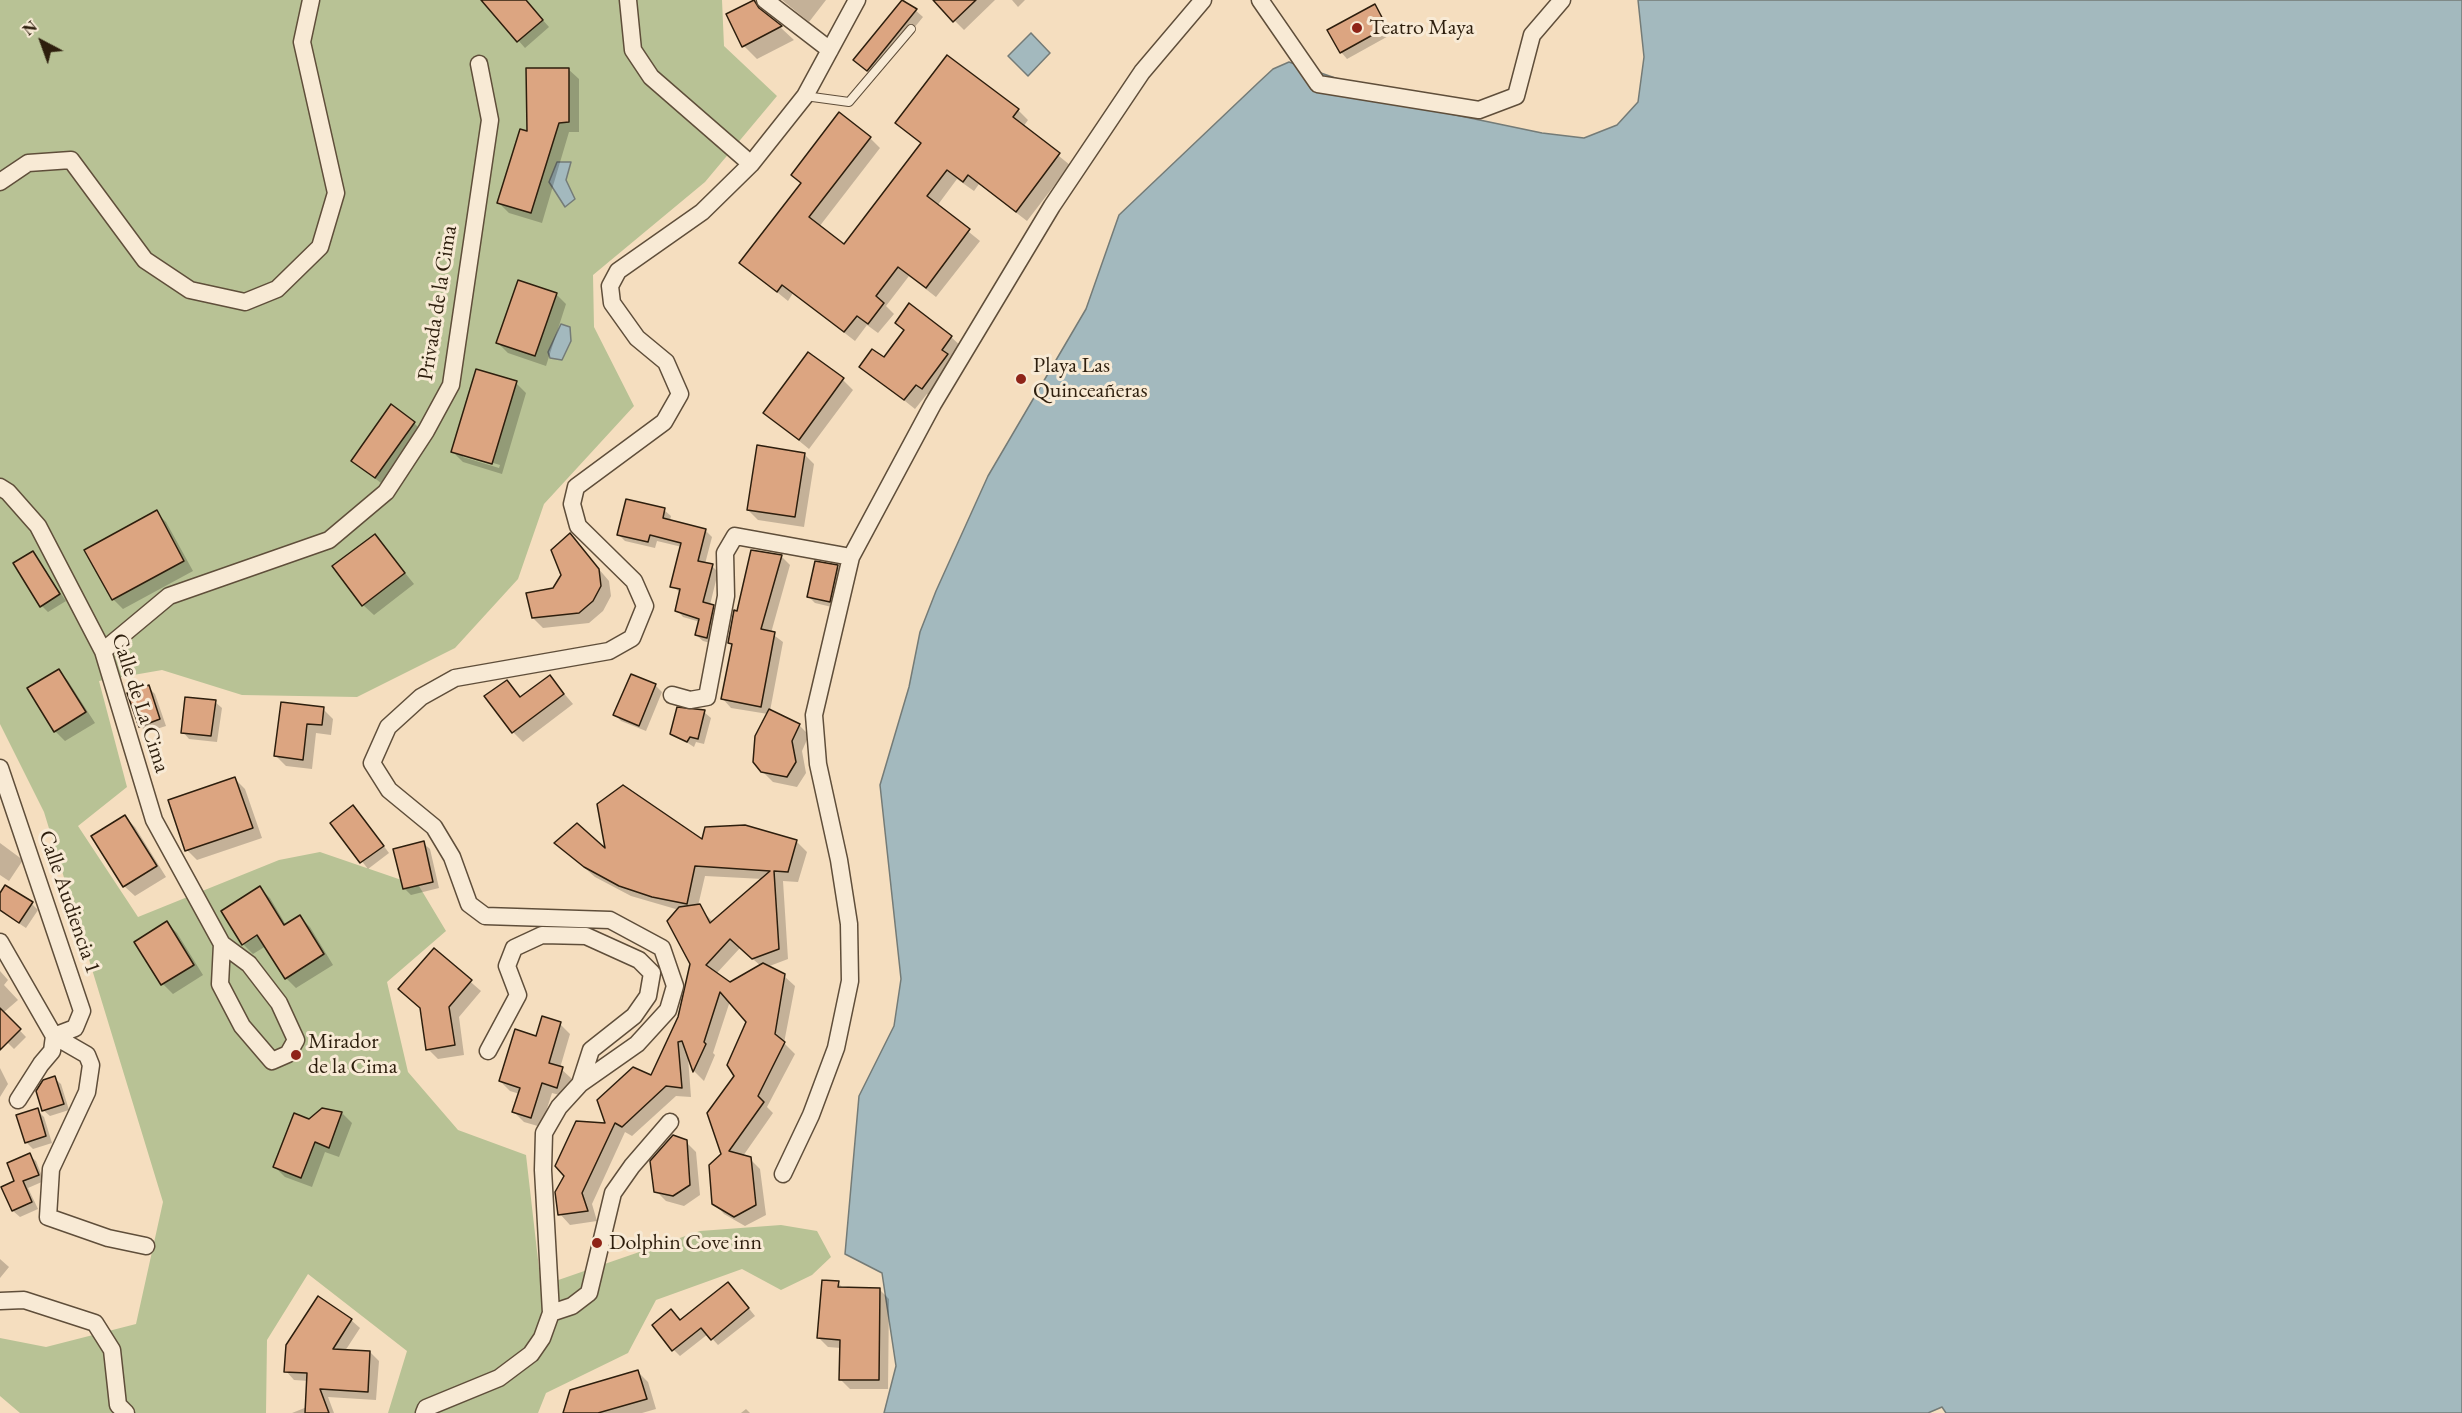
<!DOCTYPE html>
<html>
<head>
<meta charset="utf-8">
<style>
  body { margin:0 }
  #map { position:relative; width:2462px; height:1413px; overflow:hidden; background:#f5debf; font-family:"EB Garamond",serif }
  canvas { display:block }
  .north { position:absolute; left:12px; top:12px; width:60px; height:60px; -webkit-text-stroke:4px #f8ead5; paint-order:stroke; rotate:319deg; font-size:16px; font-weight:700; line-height:24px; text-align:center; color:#2d1e0d }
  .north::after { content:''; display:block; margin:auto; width:21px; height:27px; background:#2d1e0d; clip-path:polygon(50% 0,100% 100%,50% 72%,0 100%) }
</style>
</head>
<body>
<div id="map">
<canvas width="2462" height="1413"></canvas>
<div class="north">N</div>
</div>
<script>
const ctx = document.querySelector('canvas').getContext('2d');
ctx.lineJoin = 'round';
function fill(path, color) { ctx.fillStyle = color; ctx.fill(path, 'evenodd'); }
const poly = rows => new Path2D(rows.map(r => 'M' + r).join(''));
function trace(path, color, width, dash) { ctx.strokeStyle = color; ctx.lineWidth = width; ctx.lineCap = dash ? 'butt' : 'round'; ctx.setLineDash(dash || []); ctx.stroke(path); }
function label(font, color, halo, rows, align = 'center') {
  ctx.font = font + ' "EB Garamond",serif'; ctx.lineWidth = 6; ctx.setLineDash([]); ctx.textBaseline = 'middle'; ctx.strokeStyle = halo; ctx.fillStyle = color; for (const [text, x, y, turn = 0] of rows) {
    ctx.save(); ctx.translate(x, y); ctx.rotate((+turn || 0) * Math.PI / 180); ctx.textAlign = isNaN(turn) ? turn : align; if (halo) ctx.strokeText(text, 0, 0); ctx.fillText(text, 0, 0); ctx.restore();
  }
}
const green = poly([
  [0,0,722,0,724,46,777,96,705,182,593,275,594,327,634,406,544,504,518,579,455,648,357,697,242,695,162,670,99,681,127,787,78,826,138,917,279,860,320,852,419,886,446,931,387,982,408,1072,458,1130,526,1155,541,1286,700,1231,781,1225,817,1231,831,1257,812,1275,781,1290,742,1269,656,1300,628,1353,546,1393,538,1413,388,1413,407,1351,308,1274,267,1340,266,1413,20,1413,0,1396,0,1338,46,1347,136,1324,163,1202,44,812,0,724]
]);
const water = poly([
  [1638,0,2462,0,2462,1413,1946,1413,1942,1407,1928,1413,884,1413,896,1366,882,1273,845,1254,859,1096,894,1026,901,979,880,785,909,687,920,632,936,591,988,476,1086,309,1119,215,1259,82,1273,69,1289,62,1422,108,1542,133,1584,138,1617,125,1638,102,1644,57,1638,0],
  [1031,33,1050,53,1028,76,1008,56,1031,33],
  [557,162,571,162,566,180,575,199,565,207,549,182,557,162],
  [561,324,570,327,571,341,562,360,550,358,548,352,561,324]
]);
const shadow = poly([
  [495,0,525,0,549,27,525,48,488,6],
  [782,0,826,0,809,22],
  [904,0,923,17,874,77,855,60],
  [946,0,995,0,964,30,940,6],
  [1012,0,1025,0,1018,7],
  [753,2,794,40,757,59,744,46],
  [1375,6,1392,34,1347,59,1341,52],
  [568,69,579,79,579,132,569,132,542,223,509,213,499,203,528,133],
  [1018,110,1028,120,1023,127,1070,165,1027,221,979,184,974,191,957,179,937,206,980,241,936,297,909,276,886,306,894,314,878,333,867,325,855,341,793,293,788,301,741,263,870,138,880,148,819,227,844,246,922,144,897,123],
  [556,294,566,304,546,366,508,353,498,343],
  [897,323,951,337,962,347,933,398,927,394,915,409,861,366,884,359,905,332],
  [843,380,853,390,809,449,765,413],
  [516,383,526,393,502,474,463,462,453,452],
  [463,454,500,465,499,468,463,457],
  [414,423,424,433,386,487,353,461],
  [804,454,814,464,804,527,758,520,748,510],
  [664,510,671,516,670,521,705,530,712,537,705,564,712,566,718,572,710,605,719,613,714,644,703,641,696,635,700,622,683,617,677,610,681,593,672,586,682,547,657,541,655,548,625,541,618,534],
  [156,512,166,522,193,571,123,609,113,599],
  [570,535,609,581,611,596,603,611,589,623,543,628,533,618,562,575],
  [375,536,414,584,374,615,363,605],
  [753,551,782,557,790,565,771,633,783,642,770,711,799,725,809,735,802,751,806,773,797,787,773,782,762,771,768,714,731,708,723,699,733,646,729,643],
  [33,553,66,601,48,612,42,606],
  [838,567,844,573,836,608,815,603,809,597],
  [58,670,68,681,95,723,65,741,55,731],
  [631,676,656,686,662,692,646,731,621,721,615,714],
  [550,677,573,704,523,742,513,732,506,682,521,698],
  [148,687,155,694,166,726,147,732,140,726],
  [215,702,222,708,217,742,189,739,183,732],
  [282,704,323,709,333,719,331,735,316,733,312,769,286,766,276,756],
  [704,712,711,718,704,744,696,742,694,747,672,733],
  [235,779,245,789,262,838,197,860,187,850],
  [359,813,389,853,368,869,332,823],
  [125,817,135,827,166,877,135,896,124,886,93,836],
  [745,827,797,842,807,852,798,882,783,881,788,959,767,967,784,976,795,986,784,1043,795,1054,767,1107,773,1113,743,1156,750,1159,760,1169,766,1215,745,1226,724,1214,714,1203,748,1022,730,1001,713,1053,715,1055,704,1081,694,1071,688,1057,691,1097,676,1096,632,1136,625,1132,592,1204,597,1221,570,1225,560,1214,566,1176,607,1125,652,1077,680,1018,691,964,679,910,631,896,595,877,556,843,607,852,703,841],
  [705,876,763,879,713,922,698,906],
  [740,948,761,966,730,984,716,974],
  [0,843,23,860,9,881,0,875],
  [423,843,430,849,439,888,411,895,404,888],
  [260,888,270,898,286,925,300,917,310,927,333,965,296,988,286,978,266,946,253,954,243,944],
  [0,896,32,904,38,910,26,928,0,911],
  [167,923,177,933,203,975,173,994,163,984,136,942],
  [434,950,481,991,459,1017,464,1055,438,1059,428,1049],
  [0,971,8,980,4,985,18,1000,3,1013,26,1037,14,1049,0,1035],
  [560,1024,570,1034,560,1068,572,1079,567,1097,552,1093,541,1127,524,1122,514,1112,520,1094,510,1091,500,1081,537,1038],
  [0,1068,8,1084,0,1097],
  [54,1078,61,1084,69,1110,50,1116,43,1110],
  [37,1110,44,1117,52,1143,33,1149,26,1142],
  [342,1113,352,1123,339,1157,325,1152,312,1187,285,1177,275,1167,309,1120],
  [686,1142,696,1152,700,1195,684,1206,666,1201,656,1191],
  [29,1155,36,1161,44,1181,28,1188,38,1209,20,1217,13,1211,3,1188,16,1181],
  [0,1259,9,1267,0,1278],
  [838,1283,844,1289,880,1290,889,1299,888,1389,850,1389,840,1379,841,1348,828,1347,819,1338],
  [734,1290,755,1316,718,1345,708,1334,680,1356,674,1350,681,1322],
  [351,1320,360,1328,345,1351,370,1352,379,1361,376,1400,328,1397,334,1413,292,1413,307,1407,309,1381,294,1380,286,1371],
  [638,1372,648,1382,656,1409,642,1413,564,1413],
  [746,1409,750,1413,741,1413]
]);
const building = poly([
  [481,0,526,0,543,20,517,42,481,0],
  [754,0,759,8,782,26,742,47,726,14,754,0],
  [902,0,917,9,867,71,853,60,902,0],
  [933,0,976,0,953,22,933,0],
  [1375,4,1387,27,1340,53,1327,30,1375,4],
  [947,55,1019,109,1013,117,1060,153,1016,212,968,175,963,182,947,170,927,196,970,229,926,288,898,267,876,296,884,303,868,324,857,316,844,332,782,285,777,292,739,263,801,183,791,175,839,112,871,137,809,217,844,244,921,143,895,123,947,55],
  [526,68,569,68,569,122,559,123,531,213,497,203,520,129,527,131,526,68],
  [518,280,557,293,535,356,496,343,518,280],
  [909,303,952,336,942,350,948,354,922,389,916,385,904,400,859,367,872,349,884,357,904,330,895,323,909,303],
  [808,352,844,378,799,440,763,413,808,352],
  [476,369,517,381,492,464,451,452,476,369],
  [391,404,415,422,375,478,351,461,391,404],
  [757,445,805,453,795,517,747,510,757,445],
  [626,499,665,508,663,518,706,529,698,561,713,564,703,602,714,605,707,638,695,635,699,619,675,611,680,589,670,587,681,543,650,535,648,542,617,535,626,499],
  [157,510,184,561,112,600,84,550,157,510],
  [570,533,599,569,601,586,593,601,579,613,532,618,526,593,553,588,561,575,551,550,570,533],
  [375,534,405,573,362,606,332,566,375,534],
  [751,550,782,555,761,629,775,632,761,707,721,699,732,644,728,643,734,610,737,611,751,550],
  [33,551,60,594,40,607,13,563,33,551],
  [815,561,838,565,830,602,807,597,815,561],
  [59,669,86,712,54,732,27,688,59,669],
  [631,674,656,684,639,726,613,715,631,674],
  [550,675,564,694,512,733,484,696,507,680,520,697,550,675],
  [149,685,160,719,139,727,127,693,149,685],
  [185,697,216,700,211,736,181,733,185,697],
  [281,702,324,707,322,725,307,724,303,760,274,756,281,702],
  [677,707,705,710,698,739,690,737,687,742,670,734,677,707],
  [769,709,800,724,792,741,796,762,787,777,761,772,753,762,755,736,769,709],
  [235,777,253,828,185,851,168,800,235,777],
  [623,785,702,839,705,827,745,825,797,840,788,872,774,871,779,949,752,959,730,939,706,965,730,982,763,963,785,974,775,1034,785,1042,758,1096,764,1102,729,1151,751,1157,756,1205,734,1217,712,1204,709,1165,721,1154,707,1113,734,1076,727,1065,746,1022,720,992,704,1042,706,1044,693,1072,682,1041,678,1042,682,1088,666,1086,622,1127,615,1123,582,1193,588,1211,558,1215,555,1192,564,1176,555,1166,576,1121,605,1123,597,1100,633,1067,651,1075,678,1017,690,964,667,921,679,907,700,904,710,923,770,871,695,866,687,904,652,897,619,886,584,867,554,843,577,823,605,848,597,804,623,785],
  [353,805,384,846,360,863,330,823,353,805],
  [125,815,157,866,123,887,91,836,125,815],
  [424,841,433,882,403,889,393,849,424,841],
  [5,885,33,902,19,923,0,910,0,893,5,885],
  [260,886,284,925,300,915,324,954,285,979,257,935,242,945,221,911,260,886],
  [167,921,194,965,161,985,134,942,167,921],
  [434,948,472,980,449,1007,455,1045,426,1050,420,1008,398,989,434,948],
  [0,1008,21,1029,0,1050,0,1008],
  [542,1016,561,1022,549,1063,563,1067,557,1088,542,1083,531,1118,512,1112,520,1088,499,1081,515,1029,536,1036,542,1016],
  [55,1076,64,1104,42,1111,36,1091,43,1080,55,1076],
  [38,1108,46,1136,25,1143,16,1115,38,1108],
  [322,1108,342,1112,329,1148,315,1142,301,1178,273,1167,294,1113,309,1119,322,1108],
  [673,1135,687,1140,690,1185,673,1196,654,1192,650,1161,673,1135],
  [30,1153,39,1175,23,1181,32,1202,12,1211,1,1187,14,1181,7,1163,30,1153],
  [822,1280,839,1281,838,1287,880,1288,879,1380,839,1380,840,1340,817,1338,822,1280],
  [728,1282,749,1308,711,1340,701,1328,672,1351,652,1325,671,1309,680,1320,728,1282],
  [318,1296,352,1319,333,1349,370,1351,368,1392,320,1389,329,1413,305,1413,307,1373,284,1372,286,1345,318,1296],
  [638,1370,647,1399,598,1413,563,1413,570,1390,638,1370]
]);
const service = poly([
  [805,96,849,102,911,29]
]);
const minor = poly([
  [628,0,633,50,651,77,751,164],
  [765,0,830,50],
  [1260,0,1318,84,1479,110,1516,96,1532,35,1562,0],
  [0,182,28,163,71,160,145,260,190,290,245,302,277,289,320,247,336,193,302,42,311,0],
  [0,487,8,492,38,526,103,651,154,820,222,944,249,964,279,1003,296,1040,288,1054,272,1061,242,1026,220,984,222,944],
  [103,651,169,596,329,540,386,492,426,431,451,385,490,120,479,64],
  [672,695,690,700,707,697,726,596,725,553,735,536,851,557,933,404,1052,206,1142,72,1203,0],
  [0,768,82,1011,75,1028,54,1036,52,1051,41,1064,18,1100],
  [0,942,54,1036,87,1055,91,1065,87,1092,51,1169,48,1217,108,1238,146,1246],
  [488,1051,518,995,507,966,514,948,542,935,586,936,639,960,652,973,648,996,634,1016,591,1050,580,1084],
  [783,1174,811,1115,836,1048,850,981,849,924,839,860,818,764,814,715,851,557],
  [0,1301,24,1300,95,1323,112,1350,118,1405,126,1413],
  [551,1313,572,1306,589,1293,613,1193,632,1166,670,1122],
  [424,1413,426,1408,499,1378,531,1354,542,1338,551,1313,543,1170,544,1133,559,1107,580,1084,637,1044,668,1010,675,986,662,948,610,920,485,916,469,904,452,857,434,827,389,790,372,763,388,727,421,697,455,678,609,651,632,638,645,606,634,581,578,526,572,504,576,487,664,422,680,394,666,362,637,338,612,303,610,286,618,271,702,212,751,164,805,96,857,0]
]);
const markers = [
  [1357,28,6,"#8f2418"],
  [1021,379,6,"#8f2418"],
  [296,1055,6,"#8f2418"],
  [597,1243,6,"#8f2418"]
];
const poiNames = [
  ["Teatro Maya",1369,28],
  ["Playa Las",1033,366],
  ["Quinceañeras",1033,391],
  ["Mirador",308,1042],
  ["de la Cima",308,1067],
  ["Dolphin Cove inn",609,1243]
];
const streetNames = [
  ["Privada de la Cima",438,303,-81],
  ["Calle de La Cima",140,703,72],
  ["Calle Audiencia 1",69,902,71]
];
fill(green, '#b8c295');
fill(water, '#a3b9be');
trace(water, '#747b77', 1.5);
fill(shadow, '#0003');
fill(building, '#dca581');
trace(building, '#2d1e0d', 1.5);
trace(service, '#5f4e3a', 10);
trace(minor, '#5f4e3a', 19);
trace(service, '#f8ead5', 8);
trace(minor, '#f8ead5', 16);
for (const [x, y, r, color] of markers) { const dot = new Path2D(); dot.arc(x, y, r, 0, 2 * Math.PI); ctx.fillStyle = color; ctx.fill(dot); trace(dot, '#f8ead5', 2); }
label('22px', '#2d1e0d', '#f8ead5', poiNames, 'left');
label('22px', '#2d1e0d', '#f8ead5', streetNames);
</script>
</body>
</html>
